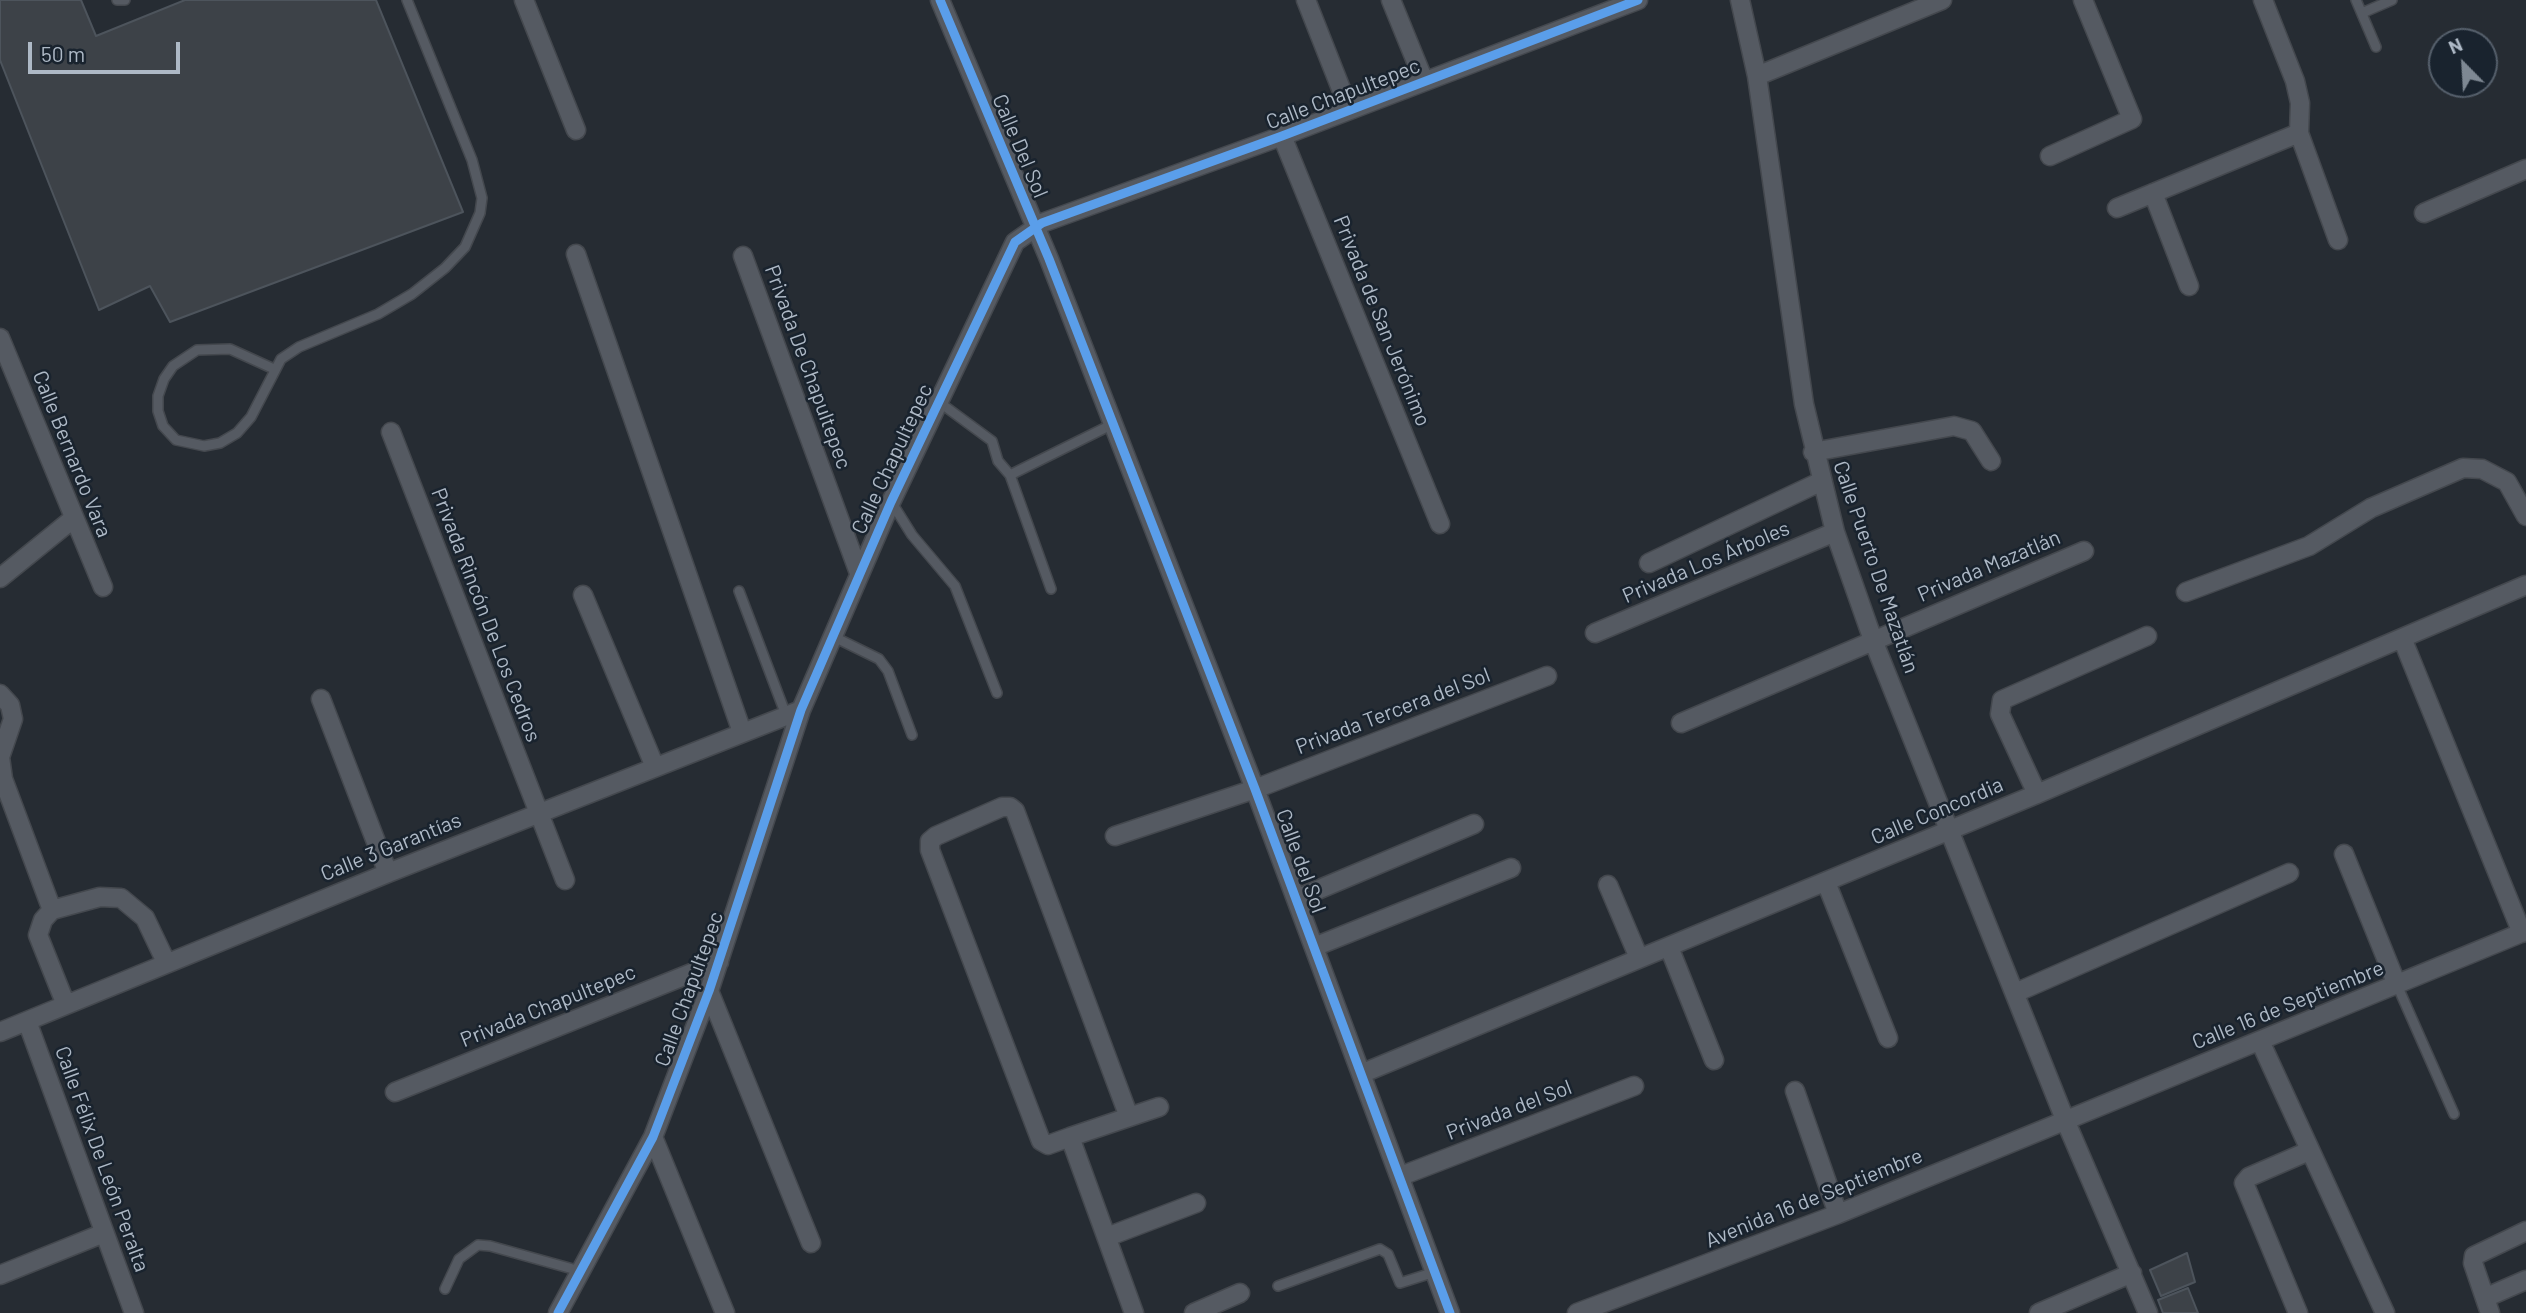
<!DOCTYPE html>
<html>
<head>
<meta charset="utf-8">
<style>
  body { margin:0 }
  #map { position:relative; width:2526px; height:1313px; overflow:hidden; background:#262c33; font-family:Barlow,sans-serif }
  canvas { display:block }
  .north { position:absolute; left:2428px; top:28px; width:70px; height:70px; box-sizing:border-box; background:#19232e; border:2px solid #555f6b; border-radius:50%; rotate:336deg; font-size:19px; font-weight:700; line-height:28px; text-align:center; color:#aeb9c6 }
  .north::after { content:''; display:block; margin:auto; width:24px; height:32px; background:#7e8893; clip-path:polygon(50% 0,100% 100%,50% 72%,0 100%) }
  .scale { position:absolute; left:28px; top:42px; width:152px; height:32px; box-sizing:border-box; border:4px solid #aeb9c6; border-top:0; padding-left:9px; font-size:21px; line-height:24px; white-space:nowrap; color:#aeb9c6; -webkit-text-stroke:5px #19232e; paint-order:stroke }
</style>
</head>
<body>
<div id="map">
<canvas width="2526" height="1313"></canvas>
<div class="north">N</div>
<div class="scale">50 m</div>
</div>
<script>
const ctx = document.querySelector('canvas').getContext('2d');
ctx.lineJoin = 'round';
function fill(path, color) { ctx.fillStyle = color; ctx.fill(path, 'evenodd'); }
const poly = rows => new Path2D(rows.map(r => 'M' + r).join(''));
function trace(path, color, width, dash) { ctx.strokeStyle = color; ctx.lineWidth = width; ctx.lineCap = dash ? 'butt' : 'round'; ctx.setLineDash(dash || []); ctx.stroke(path); }
function label(font, color, halo, rows, align = 'center') {
  ctx.font = font + ' Barlow,sans-serif'; ctx.lineWidth = 5; ctx.setLineDash([]); ctx.textBaseline = 'middle'; ctx.strokeStyle = halo; ctx.fillStyle = color; for (const [text, x, y, turn = 0] of rows) {
    ctx.save(); ctx.translate(x, y); ctx.rotate((+turn || 0) * Math.PI / 180); ctx.textAlign = isNaN(turn) ? turn : align; if (halo) ctx.strokeText(text, 0, 0); ctx.fillText(text, 0, 0); ctx.restore();
  }
}
const building = poly([
  [0,0,81,0,96,36,185,0,376,0,463,212,170,322,150,286,99,310,0,60,0,0],
  [2187,1253,2195,1282,2161,1296,2150,1270,2187,1253],
  [2188,1288,2198,1313,2163,1313,2158,1300,2188,1288]
]);
const service = poly([
  [117,0,125,0],
  [2356,0,2376,47],
  [2362,13,2392,0],
  [274,369,230,349,197,350,173,366,164,379,158,396,158,411,163,426,176,440,204,446,220,443,237,433,251,417,281,359,299,347,378,314,412,294,445,268,465,247,480,213,482,198,472,160,407,0],
  [939,402,992,441,998,461,1010,475,1113,424],
  [1010,475,1051,589],
  [892,503,912,535,955,586,997,693],
  [739,591,786,715],
  [832,636,879,659,888,671,912,735],
  [2397,985,2454,1114],
  [1278,1286,1380,1249,1388,1254,1400,1283,1435,1272],
  [445,1289,459,1259,478,1245,490,1246,580,1271]
]);
const minor = poly([
  [524,0,576,130],
  [940,0,1049,259,1255,789,1450,1313],
  [1306,0,1349,109],
  [1391,0,1424,81],
  [1740,0,1757,76,1804,404,1835,532,1873,640,2066,1122,2148,1313],
  [2263,0,2295,81,2300,103,2299,133,2338,240],
  [1757,76,1942,0],
  [1282,136,1440,524],
  [2050,156,2132,119,2083,0],
  [2153,193,2189,286],
  [2117,208,2299,133],
  [2424,213,2526,169],
  [576,254,742,732],
  [743,256,859,573],
  [0,338,103,587],
  [391,432,565,880],
  [1813,452,1954,426,1972,431,1991,461],
  [1649,563,1822,481],
  [0,578,74,518],
  [2186,592,2309,546,2371,508,2463,468,2482,469,2507,482,2526,516],
  [583,595,655,767],
  [1595,633,1835,532],
  [2402,638,2522,933],
  [0,694,10,705,13,719,0,757,3,779,52,910],
  [321,699,388,873],
  [1681,723,2084,551],
  [2037,794,2000,714,2002,700,2147,636],
  [1115,836,1255,789,1547,676],
  [2344,854,2397,985],
  [1826,882,1888,1038],
  [1608,885,1639,958],
  [1296,899,1474,824],
  [1314,947,1511,868],
  [1669,947,1714,1060],
  [709,991,811,1243],
  [2015,993,2289,873],
  [66,1005,38,935,43,920,52,910,100,897,121,898,145,918,166,962],
  [27,1021,134,1313],
  [0,1032,388,873,801,710],
  [2260,1041,2385,1313],
  [1363,1073,2037,794,2526,585],
  [1795,1091,1838,1214],
  [395,1092,719,962],
  [1129,1117,1015,811,1010,807,1002,807,936,836,930,841,930,850,1041,1141,1048,1145,1070,1137,1159,1107],
  [653,1137,725,1313],
  [1070,1137,1134,1313],
  [1401,1176,1634,1086],
  [1107,1237,1196,1203],
  [0,1275,104,1233],
  [2487,1297,2526,1280],
  [558,1313,653,1137,709,991,801,710,891,502,1015,242,1042,223,1282,136,1638,0],
  [1194,1313,1240,1293],
  [1577,1313,1838,1214,2526,931],
  [2039,1313,2132,1273],
  [2298,1313,2244,1183,2249,1177,2309,1151],
  [2490,1313,2473,1263,2474,1256,2526,1231]
]);
const cycleway = poly([
  [940,0,1049,259,1255,789,1450,1313],
  [558,1313,653,1137,709,991,801,710,891,502,1015,242,1042,223,1282,136,1638,0]
]);
const streetNames = [
  ["Calle Chapultepec",1343,94,-21],
  ["Calle Del Sol",1020,146,67],
  ["Privada de San Jerónimo",1382,321,68],
  ["Privada De Chapultepec",808,367,70],
  ["Calle Bernardo Vara",72,454,68],
  ["Calle Chapultepec",892,459,-65],
  ["Privada Los Árboles",1706,562,-23],
  ["Privada Mazatlán",1989,566,-23],
  ["Calle Puerto De Mazatlán",1876,567,71],
  ["Privada Rincón De Los Cedros",486,615,69],
  ["Privada Tercera del Sol",1393,711,-21],
  ["Calle Concordia",1937,811,-23],
  ["Calle 3 Garantías",391,847,-22],
  ["Calle del Sol",1301,861,70],
  ["Calle Chapultepec",689,989,-70],
  ["Calle 16 de Septiembre",2288,1005,-22],
  ["Privada Chapultepec",548,1006,-22],
  ["Privada del Sol",1509,1110,-21],
  ["Calle Félix De León Peralta",102,1159,70],
  ["Avenida 16 de Septiembre",1814,1198,-22]
];
fill(building, '#3d4248');
trace(building, '#4d545c', 2);
trace(service, '#44484e', 12);
trace(minor, '#44484e', 21);
trace(service, '#555a62', 9);
trace(minor, '#555a62', 18);
trace(cycleway, '#5a9eea', 9);
label('21px', '#aeb9c6', '#19232e', streetNames);
</script>
</body>
</html>
